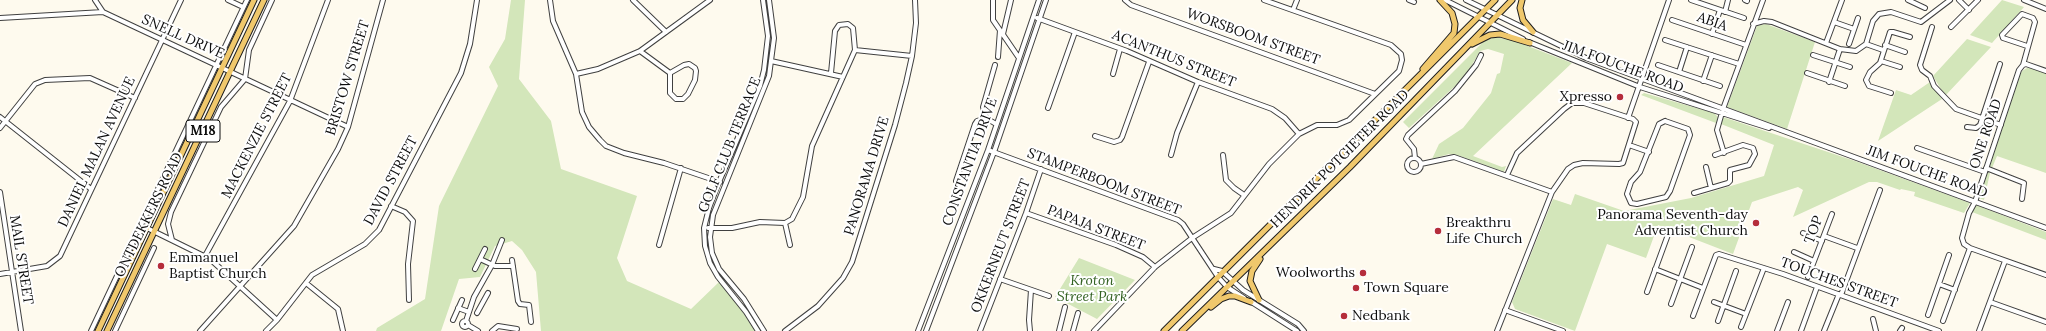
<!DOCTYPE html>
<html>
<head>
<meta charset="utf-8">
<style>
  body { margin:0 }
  canvas { display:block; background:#fefaee }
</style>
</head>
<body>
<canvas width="2046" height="331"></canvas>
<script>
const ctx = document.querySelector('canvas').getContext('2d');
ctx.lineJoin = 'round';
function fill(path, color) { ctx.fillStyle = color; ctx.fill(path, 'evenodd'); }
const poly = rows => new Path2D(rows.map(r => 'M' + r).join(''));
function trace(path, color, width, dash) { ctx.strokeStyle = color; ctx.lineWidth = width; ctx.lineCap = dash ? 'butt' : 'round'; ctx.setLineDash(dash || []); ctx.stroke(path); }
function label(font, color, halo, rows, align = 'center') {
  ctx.font = font + ' Lora,serif'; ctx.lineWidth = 4; ctx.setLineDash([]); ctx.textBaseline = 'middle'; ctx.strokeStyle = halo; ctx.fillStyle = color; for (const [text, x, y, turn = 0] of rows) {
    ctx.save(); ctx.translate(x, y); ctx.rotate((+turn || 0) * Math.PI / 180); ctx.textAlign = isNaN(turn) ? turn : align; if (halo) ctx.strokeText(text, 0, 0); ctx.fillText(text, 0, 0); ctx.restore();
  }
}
const green = poly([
  [511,0,525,0,519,79,551,121,561,169,637,196,617,258,627,281,691,309,719,282,737,303,755,331,541,331,536,272,522,250,512,241,495,246,480,277,459,279,441,331,376,331,377,328,425,299,439,206,498,86,489,67,505,39],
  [2002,0,2024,7,1992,43,1970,35],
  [1766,24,1815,42,1787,129,1727,107,1757,26],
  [1495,37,1512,40,1572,63,1473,156,1502,167,1506,166,1504,172,1460,156,1449,154,1432,159,1439,144,1463,128,1491,93,1497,74,1500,73,1504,54,1488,49,1480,51,1465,77,1409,128,1403,122,1484,41],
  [1967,39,1991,47,1945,96,1933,76],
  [2027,68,2031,68,2046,73,2046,173,1997,156,1992,168,1989,167,2018,79,2022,71],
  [1930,82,1942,99,1878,141,1896,90,1911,95],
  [1644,93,1714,113,1718,117,1716,123,1641,95],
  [1723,117,1855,161,1970,203,1964,213,1914,196,1915,192,1901,189,1900,190,1877,182,1869,182,1793,217,1803,190,1798,187,1752,202,1733,254,1658,225,1646,258,1607,244,1575,331,1515,309,1512,302,1553,199,1571,205,1575,194,1624,211,1691,198,1764,176,1774,145,1721,124],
  [1987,172,1990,173,1984,200,1979,198],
  [1976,205,2046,232,2046,240,1972,212],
  [1079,258,1135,280,1097,319,1055,297]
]);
const minor = poly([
  [95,0,103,12],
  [228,0,243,7],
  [550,0,553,21,576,74,582,112,589,127,600,140,606,146,624,153,664,163,720,182],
  [633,0,666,32],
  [993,0,993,20,1019,58],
  [1125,0,1131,5,1375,94],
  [1409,0,1414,2],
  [1445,0,1523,39],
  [1466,0,1586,58,2046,228],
  [1691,0,1744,18],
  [1745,0,1747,1],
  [1908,0,1925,8],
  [1959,0,1969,10],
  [2024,0,2046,9],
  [1293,10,1297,0],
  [1725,12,1728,0],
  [0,18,103,12,348,127],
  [1037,18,1127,51,1198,82,1272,109,1285,118,1299,134],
  [1672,20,1746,45],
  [1834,22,1854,29],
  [1753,24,1764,21,1772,22,1840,49,1856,51,1866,44,1873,21,1879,14,1891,12,1921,22,1950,0],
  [1932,27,1920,65,1922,70,1930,76,1934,86,1956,109,2001,125],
  [1951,27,1978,0],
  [1003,34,1011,0],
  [1712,34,1720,10],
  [1665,40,1739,64],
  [1529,42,1640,87,1769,128],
  [1826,43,1842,0],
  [1849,44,1858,18],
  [1866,44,1883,50],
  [1885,45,1905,52],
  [855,50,912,56],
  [640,51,670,73,670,93,676,99,683,99,688,94,695,80,696,71,695,68,689,64,684,65,670,73],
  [1813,55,1850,67],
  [998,57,1000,30],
  [771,61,843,77],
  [1881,61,1900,67],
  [995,65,983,107,986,118,996,124],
  [1658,65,1720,86],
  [2023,65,2035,22,2033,18,2022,14,2002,35,2003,38,2027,46],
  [2046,71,2026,64,2023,65,2019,70,1975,202,1969,213,1962,238,1964,244,1970,248,2046,275],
  [1679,72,1687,47],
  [1807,73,1845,86],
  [576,74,598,69,640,51,710,0],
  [1113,74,1120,49],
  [1703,81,1712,55],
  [1829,82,1840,49],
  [1891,93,1869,86,1866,80,1870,72,1880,63,1890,32,1893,32,1910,37],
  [1048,108,1075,32],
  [0,117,91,189],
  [1628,118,1669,0],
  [1665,121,1688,129,1690,135,1670,191,1666,197,1637,204,1631,203,1627,194,1631,182,1640,172,1659,124,1665,121],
  [1967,127,1976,128,1980,125,2000,64],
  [0,128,35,84,45,80,90,78,135,98],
  [1095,136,1114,142,1120,140,1122,137,1149,62],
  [1629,145,1649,152],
  [1917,148,1985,172],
  [988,150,1178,220,1183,224,1218,277,1227,287,1244,298],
  [1724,153,1717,130,1723,109,1763,0],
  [1171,155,1177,133,1198,82],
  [1223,155,1226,180,1234,188,1244,195],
  [1415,158,1414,149,1406,139,1408,135,1455,91,1476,65,1481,55],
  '1407 165a7 7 0 1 1 14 0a7 7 0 1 1-14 0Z',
  [1421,164,1454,157,1552,192],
  [1706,167,1711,188],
  [1986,168,2024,183,2022,199],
  [956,181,975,124,977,121,986,118],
  [0,192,21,331],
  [1694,193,1728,183,1730,181,1730,170,1749,165,1755,154,1753,148,1743,145,1715,155],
  [391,206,405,212,413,221,408,264,409,300],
  [1026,213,1116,245,1143,257,1155,267],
  [785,223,790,245],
  [147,228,210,259,277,320],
  [708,228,732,228,760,222,785,223,792,219,803,197,812,146,855,50,853,28,848,24,839,25,835,31,831,73],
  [1803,233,1822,241],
  [1824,236,1857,248],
  [172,240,168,224,171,212,221,107,245,79,249,50,272,0],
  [659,245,681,168],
  [1794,252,1814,261],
  [205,256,290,101,328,0],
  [480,259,495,266,513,266],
  [512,260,518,301,520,304,529,305,531,322],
  [475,269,485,249],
  [1214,269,1222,271,1243,290,1298,324,1304,331],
  [1655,269,1703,288],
  [0,274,47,266,60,256,181,0],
  [1808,277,1832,214],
  [1000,279,1049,296],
  [306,283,338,309,343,331],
  [1939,284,1955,290],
  [1647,292,1669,232],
  [1841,295,1880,190],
  [1250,301,1297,331],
  [1714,302,1746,314],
  [1990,302,2046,322],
  [1671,304,1692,247],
  [458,308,469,312],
  [1505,310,1563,331],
  [477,313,488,293],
  [1928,315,1949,255],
  [1693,316,1716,255,1719,254,1783,274,1939,331],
  [1873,319,1876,331],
  [453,320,462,300],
  [466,321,474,297,492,265,502,240],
  [1718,321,1736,271],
  [1943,321,1970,248],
  '462 324a3 3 0 1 1 6 0a3 3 0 1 1-6 0Z',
  [468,325,478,331],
  [1741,327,1764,268],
  [91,331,247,0],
  [115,331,154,248],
  [200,331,294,226,338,149,348,127,383,0],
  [266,331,277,320,312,275,365,244,379,230,461,73,470,44,477,0],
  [492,331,498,326,517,329],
  [758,331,746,312,718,277,710,263,705,246,704,228,709,208,719,182,760,86,764,70,768,36,763,0],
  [764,331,744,299,719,269,712,253,710,237,713,215,769,76,774,38,769,0],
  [785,331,818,306,843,278,852,262,895,125,906,83,912,56,916,23,915,0],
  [918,331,988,150,1039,0],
  [926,331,994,152,1046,0],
  [980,331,1026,213,1041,169],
  [1030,331,1029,320,1031,290],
  [1059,331,1065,307],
  [1073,331,1078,313],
  [1094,331,1155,267,1192,238,1231,213,1269,164,1299,134,1317,125,1337,125,1349,120,1399,71,1402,60,1401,54,1391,45,1264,0],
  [1497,331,1552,192,1568,169,1574,165,1583,163,1619,164,1623,163,1636,122,1633,119,1584,103,1572,103,1564,109,1517,153,1507,175],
  [1777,331,1788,302],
  [1801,331,1817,287],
  [1824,331,1839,294],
  [1900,331,1902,328],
  [1979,331,2005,261]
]);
const major = poly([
  [1522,0,1520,8,1523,20,1533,32],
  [1472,44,1490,35,1500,34,1530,43],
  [1423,69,1454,33,1455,24,1452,13,1440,0],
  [1259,300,1250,281,1252,271,1260,259],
  [1211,307,1221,299,1229,296,1235,296,1251,302],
  [98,331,254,0],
  [107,331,264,0],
  [1164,331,1495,0],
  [1182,331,1350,167,1512,0]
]);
const markers = [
  [1620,97,4,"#b52d3b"],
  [1756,223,4,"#b52d3b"],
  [1438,231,4,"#b52d3b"],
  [161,266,4,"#b52d3b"],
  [1363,273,4,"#b52d3b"],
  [1356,288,4,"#b52d3b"],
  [1344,316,4,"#b52d3b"]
];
const shields = [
  [203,131,34]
];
const shieldNames = [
  ["M18",203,131]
];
const streetNames = [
  ["ABIA",1712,22,19],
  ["SNELL DRIVE",183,37,24],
  ["WORSBOOM STREET",1253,37,20],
  ["ACANTHUS STREET",1174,59,22],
  ["JIM FOUCHE ROAD",1623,67,20],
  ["BRISTOW STREET",348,78,-73],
  ["ONE ROAD",1986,134,-71],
  ["MACKENZIE STREET",257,136,-63],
  ["GOLF CLUB TERRACE",730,145,-68],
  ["DANIEL MALAN AVENUE",97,152,-65],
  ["HENDRIK POTGIETER ROAD",1340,159,-45],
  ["CONSTANTIA DRIVE",970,162,-70],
  ["JIM FOUCHE ROAD",1927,172,20],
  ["PANORAMA DRIVE",867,176,-73],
  ["DAVID STREET",391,181,-62],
  ["STAMPERBOOM STREET",1104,182,21],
  ["ONTDEKKERS ROAD",149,215,-64],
  ["PAPAJA STREET",1096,228,21],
  ["TOP",1814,230,-69],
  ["OKKERNEUT STREET",1001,246,-69],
  ["MAIL STREET",21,260,81],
  ["TOUCHES STREET",1839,283,20]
];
const poiNames = [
  ["Xpresso",1612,97,"right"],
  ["Panorama Seventh-day",1748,215,"right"],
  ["Adventist Church",1748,231,"right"],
  ["Breakthru",1446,223],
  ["Life Church",1446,239],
  ["Emmanuel",169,258],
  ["Baptist Church",169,274],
  ["Woolworths",1355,273,"right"],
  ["Town Square",1364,288],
  ["Nedbank",1352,316]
];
const parkNames = [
  ["Kroton",1092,281],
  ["Street Park",1092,297]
];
fill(green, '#d3e6ba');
trace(minor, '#404040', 6);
trace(major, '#1e1e1e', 7);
trace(minor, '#fff', 4);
trace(major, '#f0c86c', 5);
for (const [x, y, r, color] of markers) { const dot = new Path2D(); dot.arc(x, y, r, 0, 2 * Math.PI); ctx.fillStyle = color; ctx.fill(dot); trace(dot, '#fff', 1.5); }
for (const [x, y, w] of shields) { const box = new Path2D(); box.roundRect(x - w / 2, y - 11, w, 22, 3); ctx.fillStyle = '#fff'; ctx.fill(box); trace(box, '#0d0d0d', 1); }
label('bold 13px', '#0d0d0d', null, shieldNames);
label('14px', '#0d0d0d', '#fff', streetNames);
label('14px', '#0d0d0d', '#fff', poiNames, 'left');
label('italic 14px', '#326121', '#fff', parkNames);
</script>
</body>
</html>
